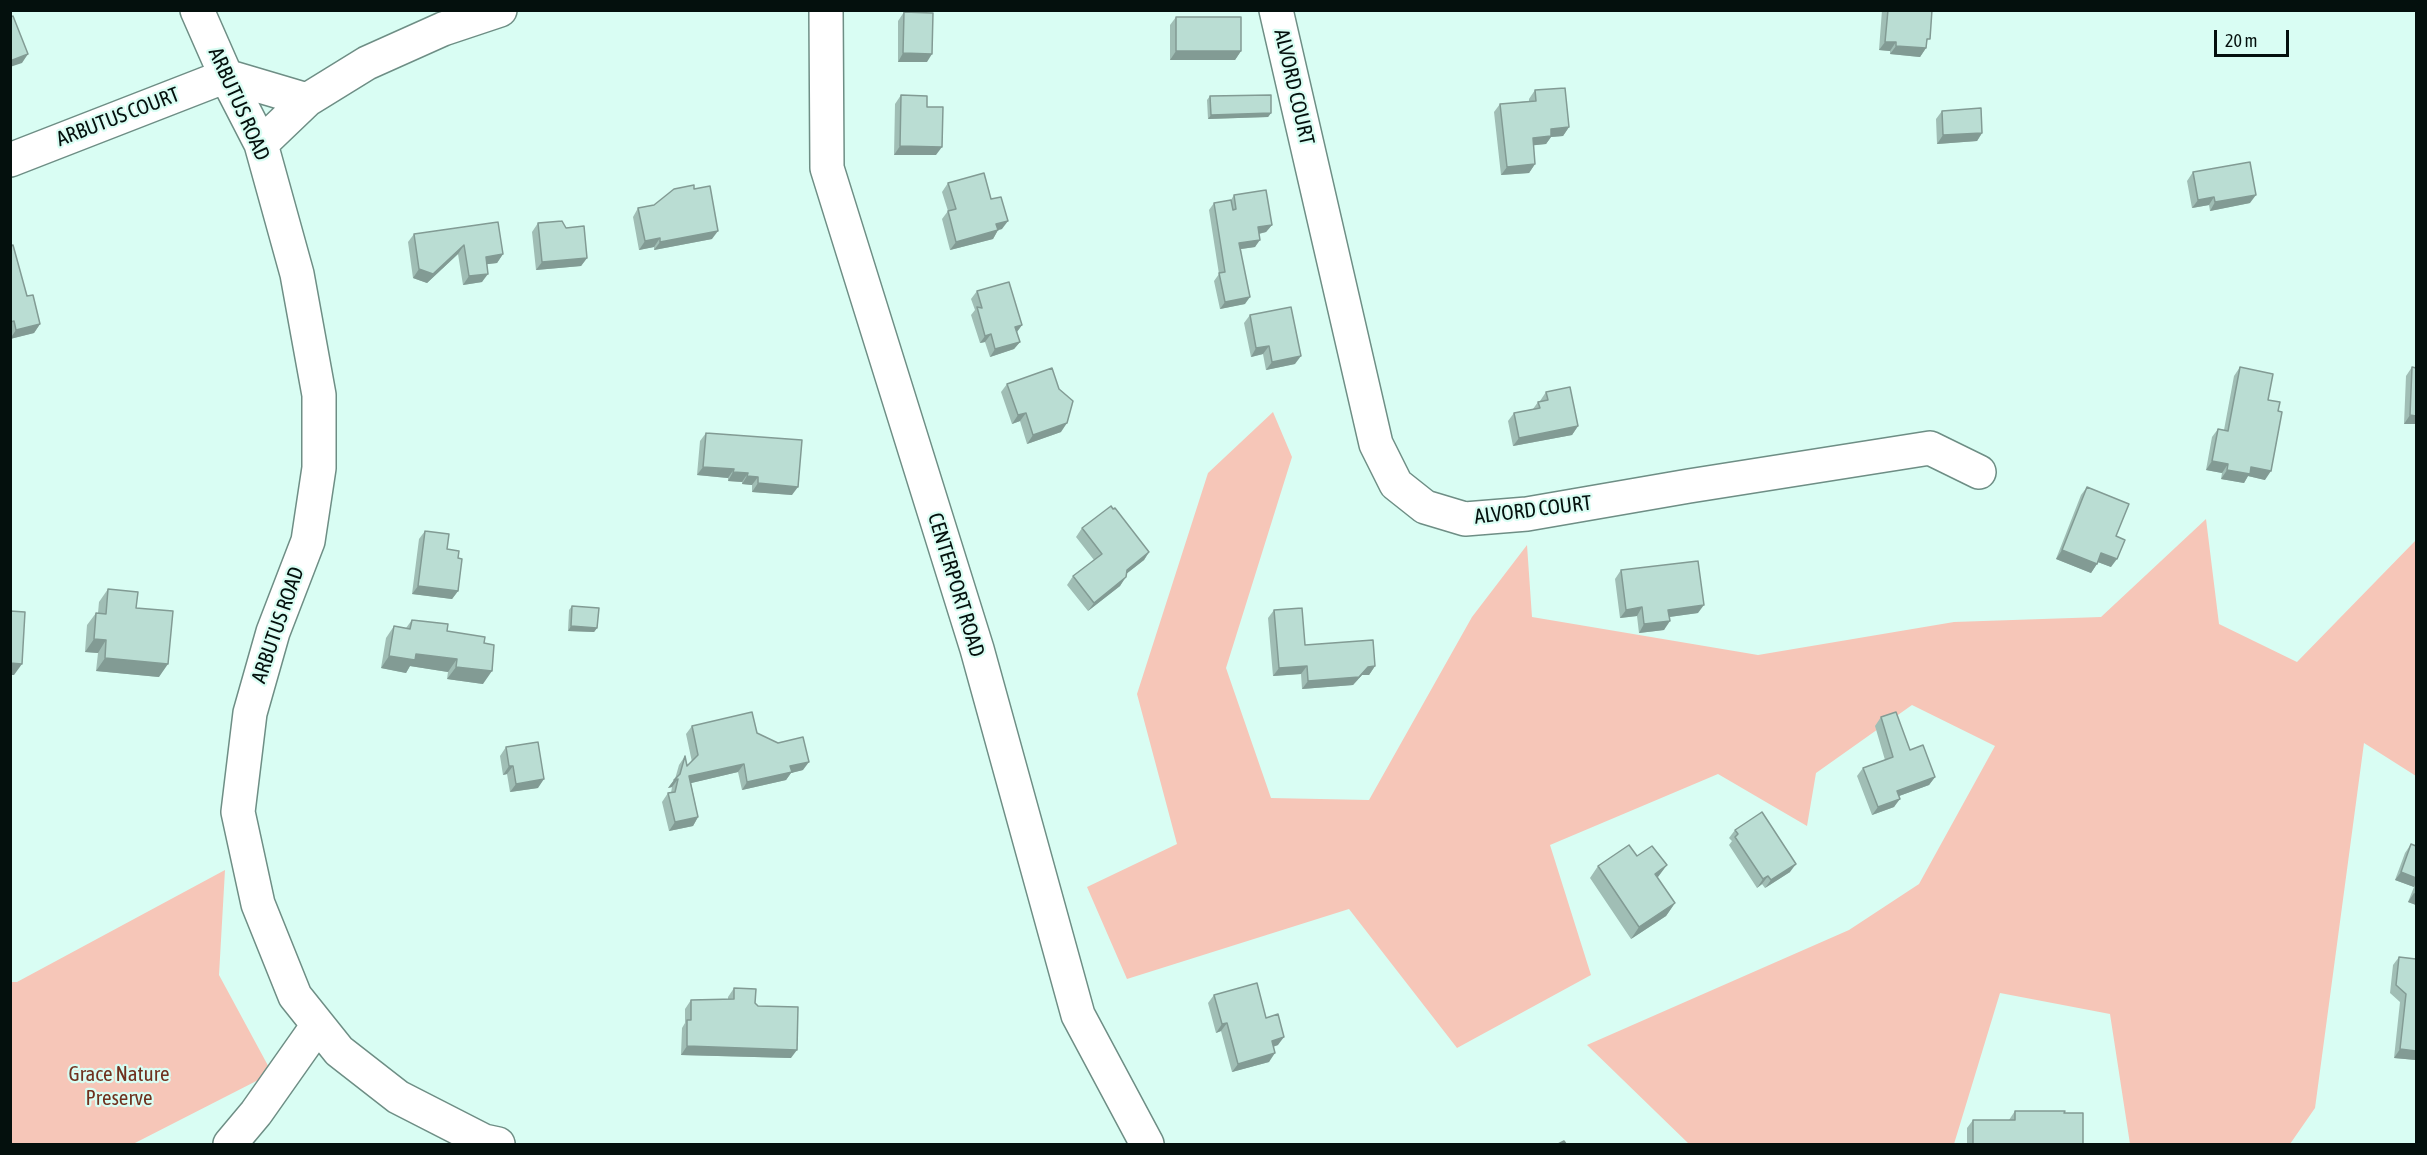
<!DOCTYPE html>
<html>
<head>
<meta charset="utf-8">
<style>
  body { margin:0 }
  #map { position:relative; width:2427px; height:1155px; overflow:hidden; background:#d9fdf3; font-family:"Asap Condensed",sans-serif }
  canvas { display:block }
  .frame { position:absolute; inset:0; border:12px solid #04100d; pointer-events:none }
  .scale { position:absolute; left:2214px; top:30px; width:75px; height:27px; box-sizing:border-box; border:3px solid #04100d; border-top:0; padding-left:8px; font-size:18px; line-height:21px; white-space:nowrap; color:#04100d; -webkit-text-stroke:4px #d9fdf3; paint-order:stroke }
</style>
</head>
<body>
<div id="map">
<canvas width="2427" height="1155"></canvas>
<div class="frame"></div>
<div class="scale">20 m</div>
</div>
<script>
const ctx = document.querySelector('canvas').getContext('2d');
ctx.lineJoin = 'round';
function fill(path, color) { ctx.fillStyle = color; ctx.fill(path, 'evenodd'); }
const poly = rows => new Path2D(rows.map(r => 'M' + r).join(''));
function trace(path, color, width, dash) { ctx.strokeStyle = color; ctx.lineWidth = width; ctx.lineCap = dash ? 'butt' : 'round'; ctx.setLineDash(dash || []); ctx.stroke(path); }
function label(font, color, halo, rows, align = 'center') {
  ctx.font = font + ' "Asap Condensed",sans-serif'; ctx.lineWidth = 4.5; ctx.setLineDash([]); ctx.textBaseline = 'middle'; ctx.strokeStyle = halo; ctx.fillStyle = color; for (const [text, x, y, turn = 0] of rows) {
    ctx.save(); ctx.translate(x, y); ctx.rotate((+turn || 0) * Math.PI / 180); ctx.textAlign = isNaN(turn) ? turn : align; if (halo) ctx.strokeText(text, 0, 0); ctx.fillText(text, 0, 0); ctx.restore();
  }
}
const green = poly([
  [1273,412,1292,457,1226,668,1271,798,1369,800,1472,617,1527,545,1532,617,1758,655,1954,622,2101,617,2206,519,2219,624,2297,662,2416,540,2416,776,2364,743,2315,1108,2290,1144,2130,1144,2110,1014,2000,993,1954,1144,1689,1144,1587,1045,1849,930,1919,884,1995,746,1912,705,1816,773,1807,826,1718,774,1550,845,1591,975,1457,1048,1349,909,1127,979,1087,887,1177,844,1137,694,1208,473],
  [225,870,219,975,272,1073,133,1144,11,1144,10,982,17,982]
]);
const minor = poly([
  [197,10,226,76,261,144,297,274,319,395,319,468,308,541,273,632,250,713,238,812,258,904,295,996,339,1051,398,1097,484,1141,498,1144],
  [1276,10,1376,444,1396,484,1425,507,1465,519,1527,514,1689,486,1930,448,1979,472],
  [261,144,307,100,367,63,443,29,500,10],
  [10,160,226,76,307,100],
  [230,1144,256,1113,318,1025]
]);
const major = poly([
  [826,10,827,168,977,649,1078,1015,1147,1144]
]);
const wall = poly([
  [1882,10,1932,10,1926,48,1920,57,1890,54,1890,51,1879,50],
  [904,12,927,62,898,62,898,21],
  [1176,17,1241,51,1235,60,1170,60,1170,25],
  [1535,90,1569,127,1563,136,1551,137,1546,144,1533,145,1535,164,1529,173,1501,175,1494,112,1500,104,1529,101,1529,99],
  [901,95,927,107,936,155,894,155,895,104],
  [1210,96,1271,113,1268,117,1208,119,1207,100],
  [1942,111,1982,133,1977,141,1937,144,1936,119],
  [2193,172,2250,203,2210,211,2209,205,2192,208,2187,181],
  [948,183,991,199,1002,229,998,230,993,239,950,250,942,219,948,211,942,192],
  [694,189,712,239,654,250,654,247,639,250,633,217,638,208,654,205],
  [1234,195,1272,225,1266,232,1259,234,1255,247,1241,249,1245,304,1220,309,1214,281,1219,274,1209,210,1214,203,1231,200],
  [538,223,566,228,587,258,581,266,536,270,532,232],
  [414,234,503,254,497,263,487,264,482,282,463,285,458,254,427,283,413,278,408,242],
  [10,246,27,296,40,324,34,333,10,339],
  [977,291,1022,325,1017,332,1020,342,1014,349,990,357,985,342,980,343,971,315,975,310,971,299],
  [1250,315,1295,364,1266,370,1263,354,1251,357,1244,323],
  [2240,367,2268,400,2265,480,2248,476,2244,483,2221,479,2222,473,2206,470,2212,437,2218,429,2224,430,2234,376],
  [2412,367,2416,424,2404,424,2406,376],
  [1007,384,1061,432,1027,444,1020,421,1012,424,1001,392],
  [1546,392,1578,426,1572,435,1513,446,1508,421,1514,413,1533,409,1538,402,1540,401],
  [706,433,792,495,752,492,752,485,742,484,742,482,728,481,728,478,697,475,700,441],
  [2087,487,2116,536,2111,567,2098,562,2091,573,2056,559,2081,495],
  [1082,528,1149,552,1144,560,1126,574,1120,586,1088,611,1067,585,1073,576,1094,560,1076,537],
  [425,531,458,558,458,591,452,599,412,594,419,539],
  [1621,570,1698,613,1669,617,1664,630,1639,633,1637,616,1620,618,1615,579],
  [108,589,136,608,159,677,96,671,98,653,85,652,87,625,96,613,98,613,99,602],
  [572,606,597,628,594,632,568,631,569,610],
  [1274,610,1305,645,1375,666,1369,675,1362,675,1353,685,1302,689,1301,674,1273,676,1268,618],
  [412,620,484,643,483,684,447,679,448,672,410,666,406,673,381,668,386,638,394,626,406,628],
  [1881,717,1935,777,1929,785,1899,796,1894,807,1872,815,1857,776,1863,768,1885,760,1875,726],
  [692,726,757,733,803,770,791,773,786,780,742,790,738,772,691,783,698,817,693,826,669,831,662,802,668,793,671,793,672,787,668,788,675,779,679,765,685,756,687,766,692,762,686,734],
  [506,747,538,788,510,792,507,774,503,775,500,756],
  [1735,830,1790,872,1765,888,1762,884,1757,888,1729,845,1732,841,1729,838],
  [2411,844,2416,846,2416,905,2408,902,2414,887,2395,880,2405,853],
  [1598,866,1657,878,1675,903,1666,916,1631,939,1590,878],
  [2399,957,2416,959,2416,1060,2394,1058,2400,1002,2390,993,2393,965],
  [734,988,755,1003,758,1006,791,1058,681,1055,682,1028,685,1023,685,1009,691,1000,728,999,728,997],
  [1214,995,1266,1018,1278,1045,1273,1047,1269,1062,1232,1072,1221,1031,1216,1033,1208,1003],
  [2015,1111,2064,1113,2083,1144,1967,1144,1967,1128,1973,1120,2009,1120]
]);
const shadedWall = poly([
  [1885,42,1896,42,1890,51,1879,50],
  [1896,46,1926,48,1920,57,1890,54],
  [1176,51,1241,51,1235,60,1170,60],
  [903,53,932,54,927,62,898,62],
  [28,54,22,63,10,67,10,61],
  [1271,113,1268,117,1208,119,1211,115],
  [1569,127,1563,136,1551,137,1546,144,1527,146,1533,138,1551,129],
  [1982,133,1977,141,1937,144,1943,135],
  [900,146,942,147,936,155,894,155],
  [1535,164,1529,173,1501,175,1507,167],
  [2256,195,2250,203,2210,211,2215,202],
  [2214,197,2209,205,2192,208,2198,200],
  [1008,221,1002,229,991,232,996,224],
  [1272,225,1266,232,1253,235,1258,227],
  [998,230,993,239,950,250,956,242],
  [718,231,712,239,654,250,660,242],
  [660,238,654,247,639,250,645,241],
  [1260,240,1255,247,1234,250,1239,243],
  [464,245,458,254,427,283,413,278,419,269],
  [503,254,497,263,480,265,486,257],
  [587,258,581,266,536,270,542,262],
  [488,274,482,282,463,285,469,276],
  [1250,297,1245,304,1220,309,1225,302],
  [40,324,34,333,10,339,16,330],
  [1022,325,1016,333,1015,327],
  [991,334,985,342,980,343,985,336],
  [1020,342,1014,349,990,357,995,349],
  [1269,346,1263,354,1251,357,1256,348],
  [1301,356,1295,364,1266,370,1272,362],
  [1026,413,1020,421,1012,424,1018,415],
  [2410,415,2416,416,2416,424,2404,424],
  [1067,423,1061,432,1027,444,1033,435],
  [1578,426,1572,435,1513,446,1519,438],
  [2212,461,2228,464,2222,473,2206,470],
  [703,467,734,469,728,478,697,475],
  [2251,467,2271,471,2265,480,2248,476,2244,483,2221,479,2227,470],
  [733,472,748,473,742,482,728,481],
  [747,476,758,477,752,485,742,484],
  [758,483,798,487,792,495,752,492],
  [2062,550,2097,564,2091,573,2056,559],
  [1149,552,1144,560,1121,578,1127,570],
  [2101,553,2117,559,2111,567,2095,561],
  [1126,577,1120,586,1088,611,1094,603],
  [418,586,458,591,452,599,412,594],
  [1704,605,1698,613,1662,618,1668,610],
  [1642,607,1637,616,1620,618,1626,610],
  [1670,621,1664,630,1639,633,1644,624],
  [571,626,597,628,594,632,568,631],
  [94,639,106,640,98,653,85,652],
  [416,654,457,659,448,672,410,666,406,673,381,668,389,656],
  [105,658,168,664,159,677,96,671],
  [10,663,22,664,14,675,10,675],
  [1307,666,1301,674,1273,676,1279,668],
  [1375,666,1369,675,1362,675,1353,685,1302,689,1308,681,1368,667],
  [456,667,492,671,483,684,447,679],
  [809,762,803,770,791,773,786,780,742,790,747,782,790,766],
  [744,764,738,772,683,785,689,776],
  [509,766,513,766,507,774,503,775],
  [1935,777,1929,785,1891,799,1897,791],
  [544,779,538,788,510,792,516,784],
  [678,779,672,787,668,788,674,780],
  [1900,799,1894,807,1872,815,1878,807],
  [698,817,693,826,669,831,675,822],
  [1796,864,1790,872,1765,888,1771,880],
  [1667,865,1658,877,1646,887,1655,874],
  [2401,872,2416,878,2416,883,2414,887,2395,880],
  [1768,876,1762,884,1757,888,1763,879],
  [2414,893,2416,894,2416,905,2408,902],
  [1675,903,1666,916,1631,939,1639,927],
  [1227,1023,1221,1031,1216,1033,1222,1024],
  [1284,1037,1278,1045,1266,1049,1272,1041],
  [687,1046,797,1050,791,1058,681,1055],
  [2400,1049,2416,1051,2416,1060,2394,1058],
  [1275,1053,1269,1062,1232,1072,1238,1064]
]);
const building = poly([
  [1888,10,1932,10,1930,39,1927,39,1926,48,1896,46,1896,42,1885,42,1888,10],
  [904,12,933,13,932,54,903,53,904,12],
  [13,16,28,54,10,61,10,17,13,16],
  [1176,17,1241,17,1241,51,1176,51,1176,17],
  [1565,88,1569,127,1551,129,1551,136,1533,138,1535,164,1507,167,1500,104,1536,101,1535,90,1565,88],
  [901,95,927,96,927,107,943,107,942,147,900,146,901,95],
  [1271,95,1271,113,1211,115,1210,96,1271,95],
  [1981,108,1982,133,1943,135,1942,111,1981,108],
  [2250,162,2256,195,2215,202,2214,197,2198,200,2193,172,2250,162],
  [984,173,991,199,1001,197,1008,221,996,224,998,230,956,242,948,211,956,209,948,183,984,173],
  [694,185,694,189,710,186,718,231,660,242,660,238,645,241,638,208,654,205,674,189,694,185],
  [1266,190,1272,225,1258,227,1260,240,1239,243,1250,297,1225,302,1219,273,1225,272,1214,203,1231,200,1233,210,1236,209,1234,195,1266,190],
  [562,221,566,228,584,226,587,258,542,262,538,223,562,221],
  [498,222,503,254,486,257,488,274,469,276,464,245,433,274,419,269,414,234,498,222],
  [13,245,27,296,33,295,40,324,16,330,14,321,10,322,10,246,13,245],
  [1009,282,1022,325,1015,327,1020,342,995,349,991,334,985,336,977,307,982,308,977,291,1009,282],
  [1291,307,1301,356,1272,362,1269,346,1256,348,1250,315,1291,307],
  [2240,367,2273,374,2268,400,2280,402,2278,411,2282,412,2271,471,2251,467,2250,474,2227,470,2228,464,2212,461,2218,429,2228,431,2240,367],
  [2412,367,2416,368,2416,416,2410,415,2412,367],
  [1052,368,1059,389,1073,401,1067,423,1033,435,1026,413,1018,415,1007,384,1052,368],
  [1570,387,1578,426,1519,438,1514,413,1540,408,1538,402,1548,400,1546,392,1570,387],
  [706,433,802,440,798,487,758,483,758,477,747,476,748,473,733,472,734,469,703,467,706,433],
  [2087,487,2129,504,2116,536,2125,540,2117,559,2101,553,2097,564,2062,550,2087,487],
  [1111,506,1113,509,1115,508,1149,552,1127,570,1126,577,1094,603,1073,576,1102,554,1082,528,1111,506],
  [425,531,449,534,447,549,459,551,458,558,462,559,458,591,418,586,425,531],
  [1698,561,1704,605,1668,610,1670,621,1644,624,1642,607,1626,610,1621,570,1698,561],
  [108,589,138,592,136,608,173,611,168,664,105,658,106,640,94,639,96,613,106,614,108,589],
  [572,606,599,608,597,628,571,626,572,606],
  [1302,608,1305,645,1373,640,1375,666,1368,667,1359,677,1308,681,1307,666,1279,668,1274,610,1302,608],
  [10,611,25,612,22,664,10,663,10,611],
  [412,620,448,624,447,631,485,637,484,643,494,645,492,671,456,667,457,659,416,654,415,660,389,656,394,626,410,629,412,620],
  [752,712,757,733,778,743,803,737,809,762,790,766,792,772,747,782,744,764,689,776,698,817,675,822,668,793,675,792,678,779,674,780,680,774,685,756,687,766,698,755,692,726,752,712],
  [1896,712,1910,750,1923,745,1935,777,1897,791,1900,799,1878,807,1863,768,1893,757,1881,717,1896,712],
  [538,742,544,779,516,784,513,766,509,766,506,747,538,742],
  [1762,812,1796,864,1771,880,1768,876,1763,879,1735,837,1738,834,1735,830,1762,812],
  [2411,844,2416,846,2416,878,2401,872,2411,844],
  [1629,845,1637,856,1652,846,1667,865,1655,874,1675,903,1639,927,1598,866,1629,845],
  [2399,957,2416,959,2416,1051,2400,1049,2406,994,2396,985,2399,957],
  [1257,983,1266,1018,1278,1014,1284,1037,1272,1041,1275,1053,1238,1064,1227,1023,1222,1024,1214,995,1257,983],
  [734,988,756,989,755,1003,758,1006,798,1007,797,1050,687,1046,687,1020,691,1020,691,1000,734,999,734,988],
  [2015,1111,2065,1111,2064,1113,2083,1113,2083,1144,1973,1144,1973,1120,2015,1120,2015,1111],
  [1564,1141,1566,1144,1558,1144,1564,1141]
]);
const streetNames = [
  ["ALVORD COURT",1294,87,77],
  ["ARBUTUS ROAD",239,104,66],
  ["ARBUTUS COURT",118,117,-21],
  ["ALVORD COURT",1533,510,-7],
  ["CENTERPORT ROAD",956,585,73],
  ["ARBUTUS ROAD",278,625,-71]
];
const parkNames = [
  ["Grace Nature",119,1074],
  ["Preserve",119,1098]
];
fill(green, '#f6c6b8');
trace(minor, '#6e8e85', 36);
trace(major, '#6e8e85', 36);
trace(minor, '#fff', 33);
trace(major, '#fff', 33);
fill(wall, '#a0beb5');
fill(shadedWall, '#829b94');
fill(building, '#baddd3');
trace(building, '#829b94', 1.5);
label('21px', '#04100d', '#d9fdf3', streetNames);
label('21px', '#6f311e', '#d9fdf3', parkNames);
</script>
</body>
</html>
